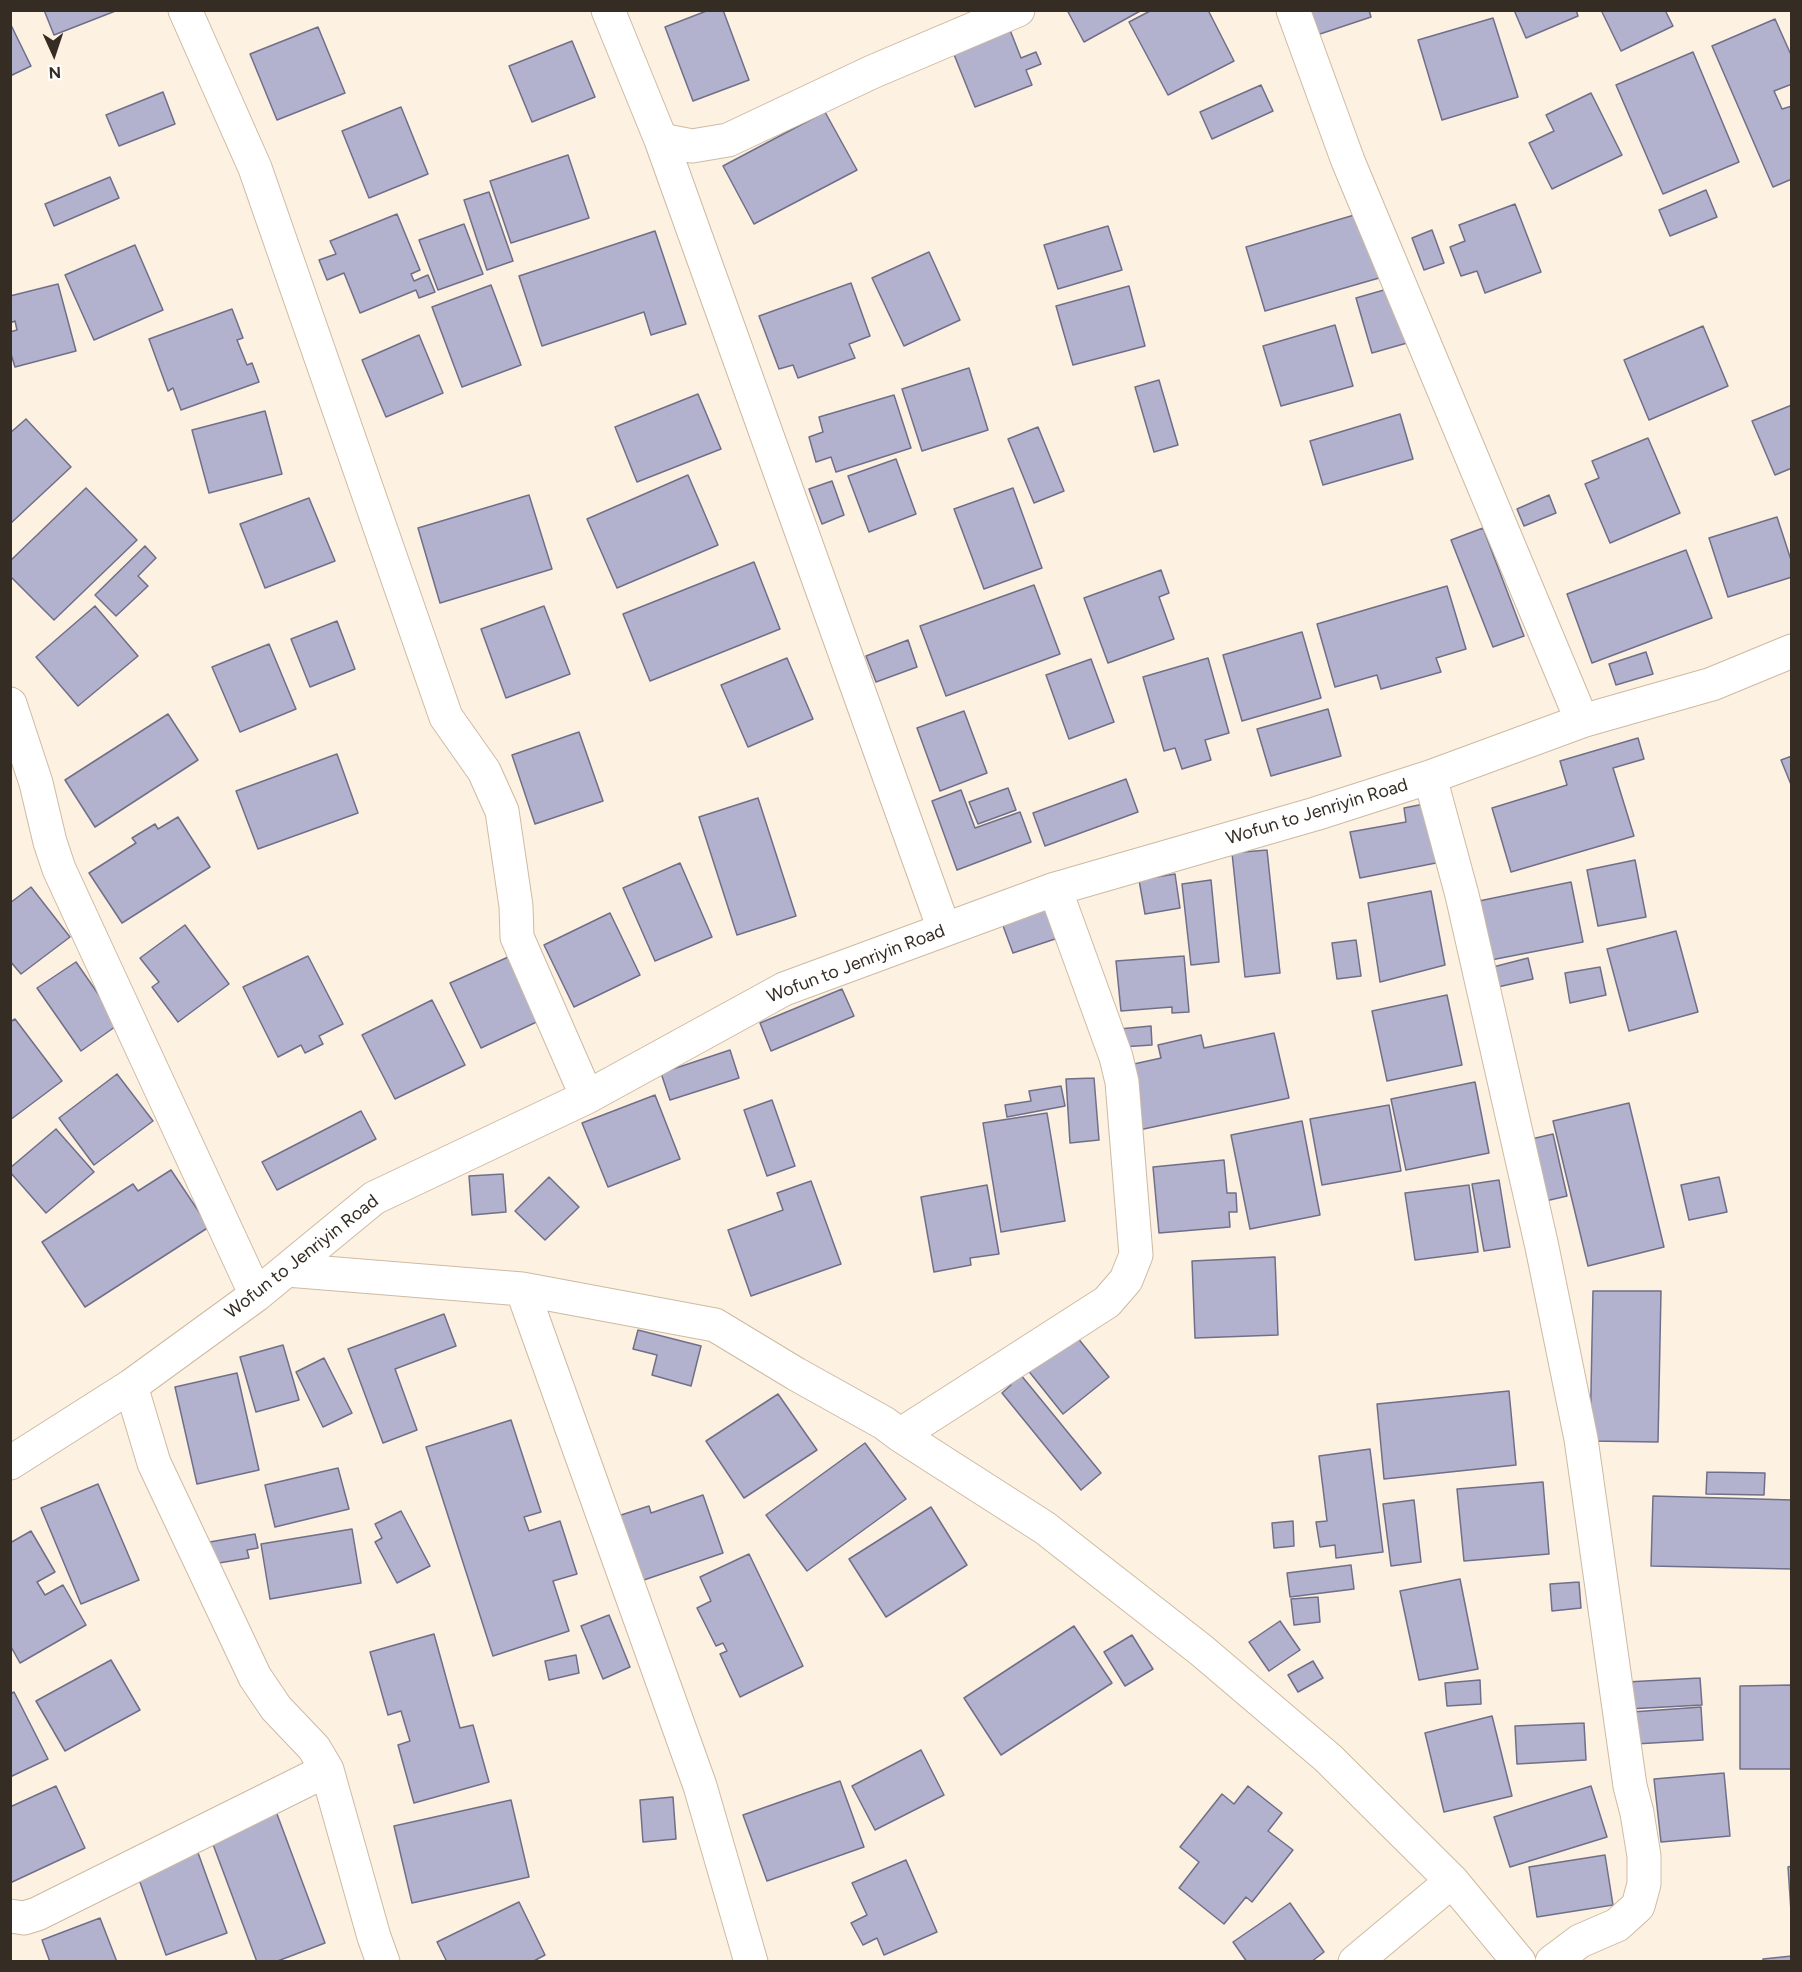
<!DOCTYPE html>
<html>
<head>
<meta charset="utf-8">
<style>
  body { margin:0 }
  #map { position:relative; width:1802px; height:1972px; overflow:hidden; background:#fdf1e2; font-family:Figtree,sans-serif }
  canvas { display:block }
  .frame { position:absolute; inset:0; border:12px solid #352d24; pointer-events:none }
  .north { position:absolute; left:24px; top:24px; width:60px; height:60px; -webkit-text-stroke:4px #fff; paint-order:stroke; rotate:177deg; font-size:16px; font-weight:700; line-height:24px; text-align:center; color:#352d24 }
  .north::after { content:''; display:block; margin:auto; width:21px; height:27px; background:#352d24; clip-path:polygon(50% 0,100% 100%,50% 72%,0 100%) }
</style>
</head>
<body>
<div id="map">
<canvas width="1802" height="1972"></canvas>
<div class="frame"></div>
<div class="north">N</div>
</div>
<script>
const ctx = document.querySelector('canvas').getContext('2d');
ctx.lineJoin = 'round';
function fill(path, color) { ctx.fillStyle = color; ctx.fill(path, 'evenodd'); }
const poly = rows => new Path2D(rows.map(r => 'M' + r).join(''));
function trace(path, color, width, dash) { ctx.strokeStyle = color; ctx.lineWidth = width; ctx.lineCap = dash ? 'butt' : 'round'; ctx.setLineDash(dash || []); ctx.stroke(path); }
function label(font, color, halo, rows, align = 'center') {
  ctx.font = font + ' Figtree,sans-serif'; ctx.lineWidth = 6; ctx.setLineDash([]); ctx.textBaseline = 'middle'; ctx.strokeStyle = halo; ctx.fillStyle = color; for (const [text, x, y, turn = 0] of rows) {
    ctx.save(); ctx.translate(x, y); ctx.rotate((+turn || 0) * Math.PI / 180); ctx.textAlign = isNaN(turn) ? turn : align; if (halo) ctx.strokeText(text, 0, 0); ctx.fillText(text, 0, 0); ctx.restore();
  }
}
const building = poly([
  [44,10,118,10,54,35,44,10],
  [709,10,723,10,749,80,693,101,665,27,709,10],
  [1067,10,1142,10,1084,42,1067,10],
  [1152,10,1208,10,1234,61,1168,95,1129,22,1152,10],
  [1306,10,1369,10,1371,17,1314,36,1306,10],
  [1514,10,1576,10,1578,16,1526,38,1514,10],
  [1601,10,1665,10,1673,26,1621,51,1601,10],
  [1493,18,1518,97,1442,120,1418,40,1493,18],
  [1775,19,1792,57,1792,84,1774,91,1782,109,1792,106,1792,179,1773,187,1712,46,1775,19],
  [10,23,31,66,10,76,10,23],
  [318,27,345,93,277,120,250,54,318,27],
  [1010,30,1021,58,1036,52,1041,64,1026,70,1032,85,975,107,953,52,1010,30],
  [572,41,595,97,532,122,509,66,572,41],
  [1693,52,1739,162,1663,194,1616,85,1693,52],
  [1261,85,1273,111,1212,139,1200,112,1261,85],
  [163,92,175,124,119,146,106,115,163,92],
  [1591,93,1622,155,1552,189,1529,143,1554,131,1546,115,1591,93],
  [401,107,428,174,369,198,342,131,401,107],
  [825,112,857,170,754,224,723,166,825,112],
  [568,155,589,218,511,243,490,181,568,155],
  [110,177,119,198,54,226,45,204,110,177],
  [1706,190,1717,217,1670,236,1659,210,1706,190],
  [489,192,513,261,487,270,464,200,489,192],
  [1515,204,1541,272,1485,293,1477,271,1461,276,1450,247,1465,241,1459,225,1515,204],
  [1361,213,1379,278,1265,311,1246,247,1361,213],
  [397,214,420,270,411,274,414,281,428,275,435,292,419,298,416,290,360,313,344,273,327,280,319,260,336,254,330,241,397,214],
  [464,224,483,274,438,290,419,240,464,224],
  [1108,226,1122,270,1058,289,1044,245,1108,226],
  [1432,230,1444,263,1424,270,1412,238,1432,230],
  [655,231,686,324,651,335,644,312,542,346,519,276,655,231],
  [135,245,163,310,94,340,65,275,135,245],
  [929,252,960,320,904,346,872,278,929,252],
  [851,283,870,336,849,344,855,358,798,378,793,365,779,369,759,316,851,283],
  [58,284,76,351,15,367,10,351,10,332,17,330,15,321,10,323,10,296,58,284],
  [491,285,521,365,462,387,432,307,491,285],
  [1129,286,1145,346,1073,365,1056,306,1129,286],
  [1391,288,1407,343,1372,353,1356,298,1391,288],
  [232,309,243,338,237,340,247,365,252,363,259,382,181,410,173,388,168,391,149,339,232,309],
  [1335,325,1353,386,1281,406,1263,346,1335,325],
  [1703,326,1728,386,1649,420,1624,360,1703,326],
  [419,335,443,393,386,417,362,360,419,335],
  [969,368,988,430,922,451,902,389,969,368],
  [1159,380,1178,445,1154,452,1135,387,1159,380],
  [698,394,721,449,637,482,615,427,698,394],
  [894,395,911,448,836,472,831,457,816,462,809,437,823,432,819,417,894,395],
  [1792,405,1792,468,1775,475,1752,421,1792,405],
  [265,411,282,474,209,493,192,430,265,411],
  [1400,414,1413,459,1323,485,1310,441,1400,414],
  [26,419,71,467,11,523,10,433,26,419],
  [1038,427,1064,491,1034,503,1008,439,1038,427],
  [1648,438,1680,513,1610,543,1585,484,1599,478,1592,461,1648,438],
  [896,459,916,514,869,532,848,476,896,459],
  [688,475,718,545,617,588,587,519,688,475],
  [832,481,844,515,822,524,809,489,832,481],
  [86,488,137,540,54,620,10,576,10,561,86,488],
  [1013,488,1042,568,984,589,954,509,1013,488],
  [529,495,552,569,440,603,418,528,529,495],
  [1549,495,1556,513,1524,526,1517,509,1549,495],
  [309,498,335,561,265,588,240,524,309,498],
  [1777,517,1792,563,1792,577,1728,597,1709,538,1777,517],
  [1483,528,1524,636,1493,647,1451,540,1483,528],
  [145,546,156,558,138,576,148,586,116,616,95,595,145,546],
  [1686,550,1712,618,1592,663,1567,594,1686,550],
  [754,562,780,629,650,681,623,614,754,562],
  [1161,570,1169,593,1159,597,1174,639,1108,663,1084,598,1161,570],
  [1034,585,1060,654,946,696,920,626,1034,585],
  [1447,586,1466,649,1436,658,1441,672,1381,689,1377,675,1335,687,1317,624,1447,586],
  [95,606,138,656,78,706,36,657,95,606],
  [544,606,570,674,506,698,481,629,544,606],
  [337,621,355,669,310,687,291,639,337,621],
  [1302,632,1321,698,1242,721,1223,655,1302,632],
  [908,640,917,667,876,682,866,656,908,640],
  [269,644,296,709,240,732,212,667,269,644],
  [1646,652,1653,674,1616,685,1609,664,1646,652],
  [787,658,813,719,748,747,721,685,787,658],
  [1208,658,1229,733,1205,740,1211,760,1182,769,1175,748,1164,751,1143,677,1208,658],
  [1091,659,1114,722,1069,739,1046,675,1091,659],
  [1328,709,1341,756,1271,776,1257,729,1328,709],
  [964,711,987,773,940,791,917,728,964,711],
  [168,714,198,760,95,827,65,780,168,714],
  [579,732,603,801,535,824,512,755,579,732],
  [1638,738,1644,759,1613,768,1634,836,1511,872,1492,808,1567,785,1560,761,1638,738],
  [337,754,358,813,258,849,236,791,337,754],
  [1792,756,1792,787,1781,760,1792,756],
  [1126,779,1138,812,1045,846,1033,813,1126,779],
  [1008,788,1016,810,978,824,969,802,1008,788],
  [961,790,975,828,1020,812,1031,842,957,870,932,801,961,790],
  [758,798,796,916,737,935,699,817,758,798],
  [1429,803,1441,862,1360,878,1350,832,1406,822,1404,808,1429,803],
  [178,817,210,867,122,923,89,873,136,843,132,838,155,824,158,829,178,817],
  [1267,850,1280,973,1245,977,1232,853,1267,850],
  [1635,860,1646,917,1598,926,1587,870,1635,860],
  [680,863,712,937,655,961,623,888,680,863],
  [1175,874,1180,908,1145,914,1139,880,1175,874],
  [1211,880,1219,962,1191,965,1182,884,1211,880],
  [1571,882,1583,942,1491,960,1479,901,1571,882],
  [31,887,70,937,21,974,10,961,10,903,31,887],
  [1431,891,1445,965,1380,982,1368,903,1431,891],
  [1050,906,1061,937,1013,953,1002,923,1050,906],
  [610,913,640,975,574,1007,544,945,610,913],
  [185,925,229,984,178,1022,152,987,159,982,140,958,185,925],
  [1676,931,1698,1012,1629,1031,1607,949,1676,931],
  [1356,940,1361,976,1337,979,1332,943,1356,940],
  [515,954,545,1018,481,1048,450,983,515,954],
  [308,956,343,1024,319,1036,323,1044,305,1053,301,1045,278,1057,243,987,308,956],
  [1184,956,1189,1012,1172,1013,1172,1007,1121,1011,1116,961,1184,956],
  [1528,958,1533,979,1498,987,1493,967,1528,958],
  [76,962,119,1024,81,1051,37,988,76,962],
  [1600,967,1606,995,1570,1003,1565,973,1600,967],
  [842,989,854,1016,771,1051,760,1023,842,989],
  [1447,995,1462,1065,1387,1081,1372,1011,1447,995],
  [432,1000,465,1065,395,1099,362,1035,432,1000],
  [15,1019,62,1081,10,1120,10,1022,15,1019],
  [1151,1026,1152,1045,1121,1047,1119,1029,1151,1026],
  [1274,1033,1289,1098,1139,1130,1125,1066,1161,1058,1158,1045,1201,1035,1204,1048,1274,1033],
  [730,1050,739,1078,670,1100,661,1073,730,1050],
  [117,1074,153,1121,94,1165,59,1118,117,1074],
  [1094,1078,1099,1140,1070,1143,1066,1079,1094,1078],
  [1475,1082,1489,1153,1406,1170,1391,1099,1475,1082],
  [1061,1086,1065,1106,1007,1117,1005,1105,1031,1101,1029,1091,1061,1086],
  [655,1095,680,1159,608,1187,582,1123,655,1095],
  [772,1100,795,1166,767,1176,744,1110,772,1100],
  [1629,1103,1664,1247,1588,1266,1553,1121,1629,1103],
  [1389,1105,1401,1171,1322,1185,1310,1119,1389,1105],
  [361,1111,376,1139,277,1190,262,1162,361,1111],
  [1047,1113,1065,1221,1001,1232,983,1123,1047,1113],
  [1302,1121,1320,1215,1250,1229,1231,1135,1302,1121],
  [56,1129,94,1172,46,1213,10,1172,10,1168,56,1129],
  [1553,1134,1567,1196,1537,1203,1523,1141,1553,1134],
  [1224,1160,1227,1193,1236,1193,1237,1212,1229,1212,1230,1227,1159,1233,1153,1167,1224,1160],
  [171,1170,209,1227,85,1307,42,1242,133,1184,138,1191,171,1170],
  [503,1174,506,1212,472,1215,469,1176,503,1174],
  [549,1177,579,1207,545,1240,515,1211,549,1177],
  [1719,1177,1727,1212,1689,1220,1681,1185,1719,1177],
  [1499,1180,1510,1247,1484,1251,1472,1184,1499,1180],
  [811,1181,841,1264,751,1296,728,1230,783,1210,777,1193,811,1181],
  [987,1185,999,1254,970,1258,971,1265,934,1272,921,1197,987,1185],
  [1469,1185,1478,1252,1415,1260,1405,1193,1469,1185],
  [1275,1257,1278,1335,1195,1338,1192,1261,1275,1257],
  [1593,1291,1661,1291,1658,1442,1590,1441,1593,1291],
  [444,1314,456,1346,395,1369,417,1430,383,1443,348,1349,444,1314],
  [638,1330,701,1346,691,1386,652,1375,657,1355,633,1349,638,1330],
  [1073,1332,1109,1377,1063,1414,1027,1369,1073,1332],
  [283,1345,299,1400,256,1412,240,1357,283,1345],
  [324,1358,352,1413,323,1427,296,1372,324,1358],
  [1016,1369,1101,1473,1081,1490,1002,1393,1011,1385,1005,1378,1016,1369],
  [237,1373,259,1470,197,1484,175,1387,237,1373],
  [1509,1391,1516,1465,1384,1479,1377,1404,1509,1391],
  [778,1394,817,1450,744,1498,706,1441,778,1394],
  [511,1420,541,1512,524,1517,529,1531,560,1521,577,1574,553,1581,569,1631,493,1656,426,1447,511,1420],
  [865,1443,906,1499,807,1571,766,1515,865,1443],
  [1370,1449,1383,1552,1336,1558,1335,1545,1320,1547,1316,1522,1327,1521,1319,1456,1370,1449],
  [338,1468,349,1509,275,1527,265,1485,338,1468],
  [1707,1472,1765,1473,1764,1495,1706,1494,1707,1472],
  [1543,1482,1549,1554,1464,1561,1457,1489,1543,1482],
  [98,1484,139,1580,81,1604,41,1508,98,1484],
  [703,1495,723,1553,641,1581,618,1516,649,1506,651,1513,703,1495],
  [1653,1496,1792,1500,1792,1569,1651,1566,1653,1496],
  [1414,1500,1421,1562,1391,1566,1383,1504,1414,1500],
  [931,1507,967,1565,886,1617,849,1559,931,1507],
  [401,1511,430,1566,397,1583,375,1542,382,1538,375,1524,401,1511],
  [1293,1521,1294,1546,1274,1548,1272,1523,1293,1521],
  [352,1529,361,1583,270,1599,261,1544,352,1529],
  [31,1531,55,1572,37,1582,45,1595,63,1585,86,1625,20,1663,10,1645,10,1543,31,1531],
  [255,1534,258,1548,247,1550,249,1558,207,1565,204,1543,255,1534],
  [749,1554,803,1666,740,1697,720,1654,727,1651,723,1643,716,1646,697,1608,711,1601,700,1577,749,1554],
  [1351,1565,1354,1589,1290,1597,1287,1573,1351,1565],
  [1460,1579,1478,1669,1419,1680,1400,1591,1460,1579],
  [1579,1582,1581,1608,1552,1611,1550,1584,1579,1582],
  [1318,1597,1320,1622,1294,1625,1291,1599,1318,1597],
  [609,1615,630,1667,603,1679,581,1626,609,1615],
  [1280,1621,1300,1650,1269,1671,1249,1642,1280,1621],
  [1074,1626,1112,1683,1001,1755,964,1698,1074,1626],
  [434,1634,460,1728,473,1725,489,1782,414,1803,398,1745,410,1741,401,1711,388,1715,370,1652,434,1634],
  [1132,1635,1153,1669,1125,1686,1104,1652,1132,1635],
  [576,1655,579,1673,549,1680,545,1661,576,1655],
  [111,1660,140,1710,65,1751,36,1701,111,1660],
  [1313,1661,1323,1678,1298,1692,1288,1675,1313,1661],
  [1700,1678,1702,1705,1628,1709,1627,1682,1700,1678],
  [1480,1680,1481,1704,1447,1706,1445,1683,1480,1680],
  [1792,1685,1792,1769,1740,1769,1740,1686,1792,1685],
  [14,1692,48,1759,10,1777,10,1694,14,1692],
  [1701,1707,1703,1740,1635,1744,1632,1712,1701,1707],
  [1492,1716,1512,1796,1444,1812,1425,1733,1492,1716],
  [1584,1723,1586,1760,1517,1764,1515,1726,1584,1723],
  [921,1750,944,1795,875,1830,852,1786,921,1750],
  [1724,1773,1730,1836,1661,1842,1654,1779,1724,1773],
  [840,1781,864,1847,767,1881,743,1815,840,1781],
  [56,1786,85,1848,10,1883,10,1807,56,1786],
  [1248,1786,1282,1813,1268,1831,1293,1850,1252,1902,1246,1897,1224,1924,1179,1888,1199,1862,1180,1847,1222,1794,1234,1804,1248,1786],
  [1591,1786,1607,1837,1510,1867,1494,1817,1591,1786],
  [673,1797,676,1839,643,1842,640,1800,673,1797],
  [511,1800,529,1877,412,1903,394,1826,511,1800],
  [274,1806,325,1943,275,1962,257,1962,208,1831,274,1806],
  [197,1850,227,1933,166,1955,136,1871,197,1850],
  [1605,1855,1613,1905,1537,1917,1529,1867,1605,1855],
  [906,1860,937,1932,884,1955,877,1938,863,1945,851,1923,867,1915,852,1883,906,1860],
  [1792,1866,1792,1926,1788,1867,1792,1866],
  [519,1902,545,1955,532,1962,447,1962,437,1942,519,1902],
  [1290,1903,1324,1952,1311,1962,1247,1962,1233,1942,1290,1903],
  [100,1918,117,1962,50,1962,42,1940,100,1918],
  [1792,1956,1792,1962,1763,1962,1763,1959,1792,1956]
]);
const minor = poly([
  [185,10,255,168,446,717,484,771,502,811,516,906,517,937,587,1097],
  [608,10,661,140,944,929],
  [1293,10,1348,161,1582,721],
  [661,140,692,146,728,140,872,72,1018,10],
  [10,704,36,783,50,842,59,869,256,1295],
  [1430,777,1462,895,1542,1247,1581,1439,1630,1786,1637,1813,1644,1856,1644,1884,1638,1906,1617,1925,1580,1941,1552,1962],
  [287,1270,522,1289,715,1325,796,1374,884,1423,900,1435,1045,1528,1201,1650,1328,1758,1452,1881,1519,1962],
  [522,1289,700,1786,751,1962],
  [131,1386,154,1463,255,1677,276,1708,314,1748,327,1770,374,1937,383,1962],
  [900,1435,1107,1302,1126,1280,1136,1255,1122,1082,1116,1057,1055,889],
  [10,1463,131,1386,256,1295,374,1198,587,1097,784,989,1055,889,1315,814,1430,777,1582,721,1712,684,1792,651],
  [10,1916,24,1918,37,1914,327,1770],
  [1355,1962,1452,1881]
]);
const streetNames = [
  ["Wofun to Jenriyin Road",1317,812,-17],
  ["Wofun to Jenriyin Road",856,964,-21],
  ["Wofun to Jenriyin Road",302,1257,-38]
];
fill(building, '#b3b2ce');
trace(building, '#706f89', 1.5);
trace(minor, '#cebaa2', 35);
trace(minor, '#fff', 33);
label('18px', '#352d24', '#fff', streetNames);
</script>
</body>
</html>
